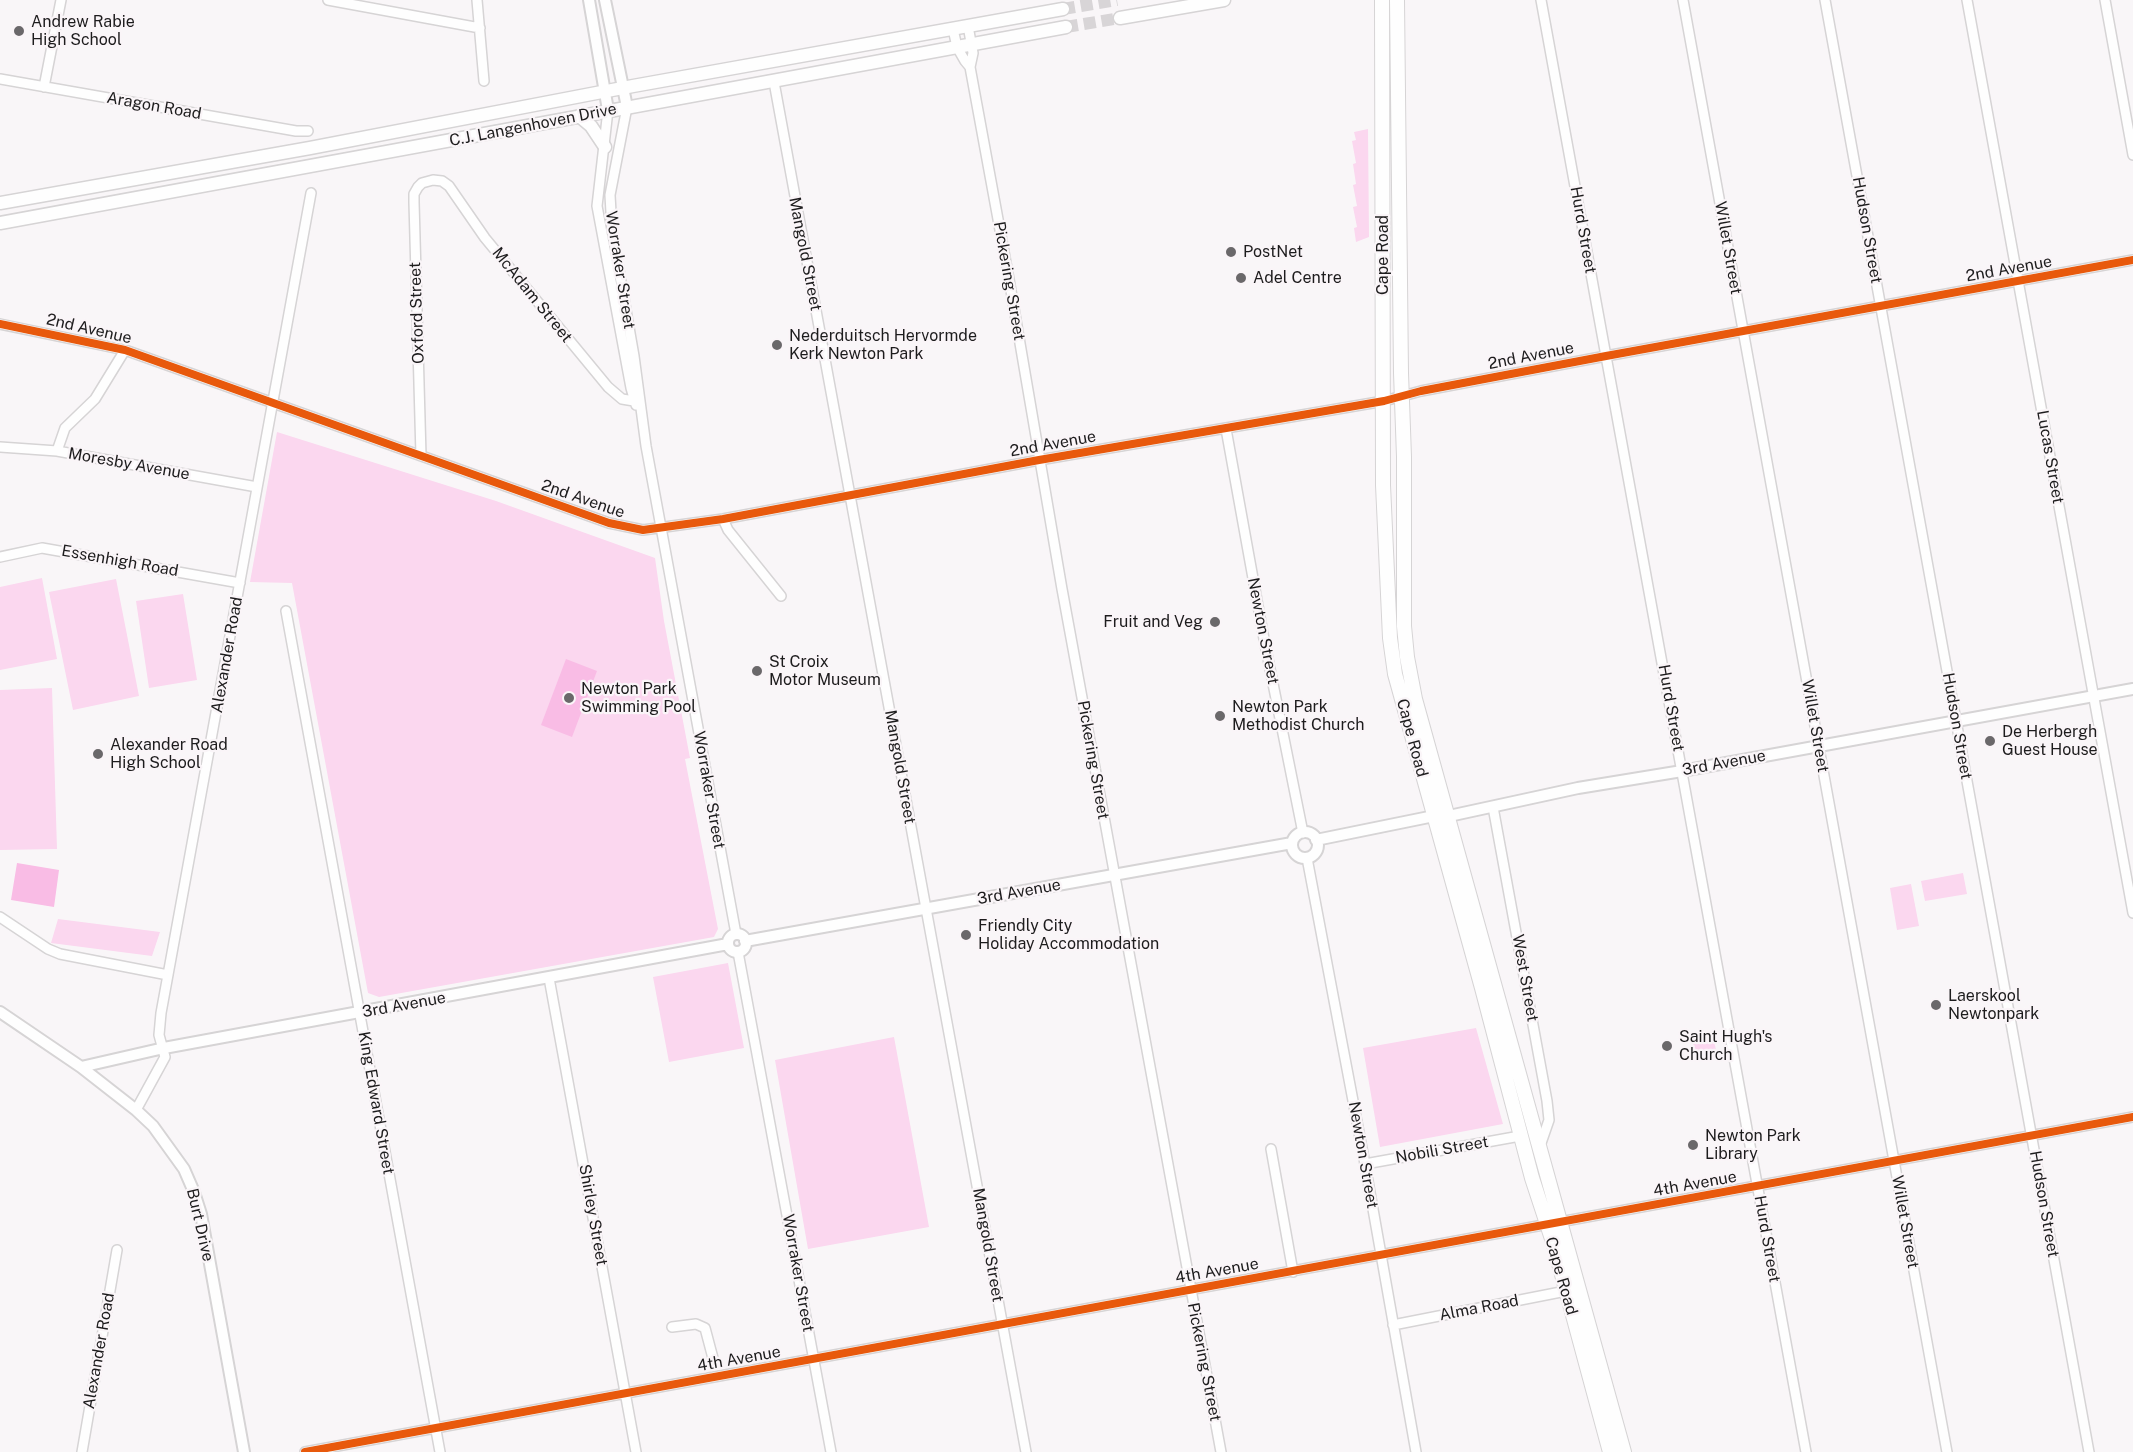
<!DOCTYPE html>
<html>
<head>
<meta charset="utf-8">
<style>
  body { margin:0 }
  canvas { display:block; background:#f9f6f8 }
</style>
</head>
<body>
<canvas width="2133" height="1452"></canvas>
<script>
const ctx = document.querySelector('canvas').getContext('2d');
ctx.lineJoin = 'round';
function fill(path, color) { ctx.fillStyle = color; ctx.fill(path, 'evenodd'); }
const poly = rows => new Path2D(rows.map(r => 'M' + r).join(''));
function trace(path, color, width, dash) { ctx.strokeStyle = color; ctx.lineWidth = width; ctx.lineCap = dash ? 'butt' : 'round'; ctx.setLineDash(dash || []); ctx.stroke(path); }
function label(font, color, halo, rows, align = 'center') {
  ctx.font = font + ' "Public Sans",sans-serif'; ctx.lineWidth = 4.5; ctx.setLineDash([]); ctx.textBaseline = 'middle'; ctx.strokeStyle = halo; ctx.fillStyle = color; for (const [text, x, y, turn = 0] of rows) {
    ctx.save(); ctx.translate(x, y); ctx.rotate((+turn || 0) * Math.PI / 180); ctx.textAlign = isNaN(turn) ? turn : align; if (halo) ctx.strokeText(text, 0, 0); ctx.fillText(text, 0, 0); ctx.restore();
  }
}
const green = poly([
  [1368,129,1369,237,1356,242,1354,228,1357,227,1353,207,1357,206,1353,185,1356,184,1353,164,1356,163,1352,141,1356,140,1354,132],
  [277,432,496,501,655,558,664,621,690,758,685,759,718,929,714,937,379,997,368,993,292,583,250,582],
  [42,578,57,659,0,670,0,587],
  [116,579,139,696,73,710,49,592],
  [183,594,197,680,149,688,136,601],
  [52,688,57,849,0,850,0,690],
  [1963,873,1967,894,1925,901,1921,881],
  [1911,884,1919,926,1897,930,1890,888],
  [58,919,160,932,152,956,51,943],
  [728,963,744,1048,669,1062,653,977],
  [1476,1028,1503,1124,1380,1147,1363,1048],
  [1713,1034,1717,1056,1696,1060,1692,1038],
  [894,1037,929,1227,808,1249,775,1060]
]);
const water = poly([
  [566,659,597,671,572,737,541,725],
  [17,863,59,870,54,907,11,900]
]);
const secondaryTunnel = poly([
  [1063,9,1117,0],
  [1066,27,1120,18]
]);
const minor = poly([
  [328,0,480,28],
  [477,0,484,81],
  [1541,0,1806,1452],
  [1683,0,1947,1452],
  [1825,0,2089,1452],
  [1967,0,2133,913],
  [2105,0,2133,155],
  [968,26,973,53,970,67,1009,279,1062,589,1221,1452],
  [953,29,957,47,965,61,970,67],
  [0,79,296,131,308,131],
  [774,82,1026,1452],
  [44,87,61,0],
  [627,107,610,195,612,230,634,356,646,446,736,934],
  [608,110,597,206,631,388,636,405],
  [0,324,125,350,609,523,643,530,723,519,1039,460,1384,401,1421,391,1606,356,2133,260],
  [1226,429,1264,639,1303,833],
  [0,447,57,451,257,487],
  [57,451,65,428,95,399,125,350],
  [421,456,414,202,414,194,418,187,422,183,433,180,442,181,449,186,485,238,608,387,622,399,640,402],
  [723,519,728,530,781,596],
  [0,557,42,548,240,583],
  [286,611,440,1452],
  [1493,807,1547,1101,1549,1120,1540,1146],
  [1307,858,1365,1164,1416,1452],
  [0,917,48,949,60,954,168,975],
  [738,952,831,1452],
  [549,978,636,1452],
  [136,1110,165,1057,159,1035,161,1013,311,193],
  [1271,1149,1293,1272],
  [1365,1164,1520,1136],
  [1393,1325,1566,1291],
  [672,1327,696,1324,705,1328,714,1362],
  [82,1452,117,1250],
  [305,1452,2133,1117]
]);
const tertiary = poly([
  [589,0,608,110],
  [605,0,627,107],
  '1292 845a13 13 0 1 1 26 0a13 13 0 1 1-26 0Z',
  [1316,840,1434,816,1449,816,1578,788,1682,771,2133,689],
  '728 943a9 9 0 1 1 18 0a9 9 0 1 1-18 0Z',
  [745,941,1292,843],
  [0,1012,81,1067,136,1110,153,1126,184,1169,194,1192,201,1214,244,1452],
  [81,1067,164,1048,728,944]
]);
const secondary = poly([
  [1120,18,1224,0],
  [579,116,591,126,605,147],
  [0,203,310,148,633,86,1063,9],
  [0,223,1066,27]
]);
const primary = poly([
  [1382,0,1383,485,1390,638,1395,674,1482,988,1532,1178,1554,1245,1610,1452],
  [1397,0,1401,373,1404,457,1404,626,1407,657,1415,699,1624,1452]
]);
const cycleway = poly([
  [0,324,125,350,609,523,643,530,723,519,1039,460,1384,401,1421,391,1606,356,2133,260],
  [305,1452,2133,1117]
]);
const markers = [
  [19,31,6,"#6a686a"],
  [1231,252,6,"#6a686a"],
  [1241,278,6,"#6a686a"],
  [777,345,6,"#6a686a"],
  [1215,622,6,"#6a686a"],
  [757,671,6,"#6a686a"],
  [569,698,6,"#6a686a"],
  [1220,716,6,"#6a686a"],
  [1990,741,6,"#6a686a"],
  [98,754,6,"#6a686a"],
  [966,935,6,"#6a686a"],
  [1936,1005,6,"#6a686a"],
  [1667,1046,6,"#6a686a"],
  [1693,1145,6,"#6a686a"]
];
const poiNames = [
  ["Andrew Rabie",31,22],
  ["High School",31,40],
  ["PostNet",1243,252],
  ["Adel Centre",1253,278],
  ["Nederduitsch Hervormde",789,336],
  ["Kerk Newton Park",789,354],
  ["Fruit and Veg",1203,622,"right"],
  ["St Croix",769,662],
  ["Motor Museum",769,680],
  ["Newton Park",581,689],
  ["Swimming Pool",581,707],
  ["Newton Park",1232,707],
  ["Methodist Church",1232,725],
  ["De Herbergh",2002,732],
  ["Guest House",2002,750],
  ["Alexander Road",110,745],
  ["High School",110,763],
  ["Friendly City",978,926],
  ["Holiday Accommodation",978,944],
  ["Laerskool",1948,996],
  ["Newtonpark",1948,1014],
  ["Saint Hugh's",1679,1037],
  ["Church",1679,1055],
  ["Newton Park",1705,1136],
  ["Library",1705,1154]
];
const streetNames = [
  ["Aragon Road",154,106,10],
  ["C.J. Langenhoven Drive",533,125,-11],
  ["Hurd Street",1583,230,80],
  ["Hudson Street",1867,230,80],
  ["Willet Street",1728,248,80],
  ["Mangold Street",805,254,79],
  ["Cape Road",1383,255,-90],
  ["2nd Avenue",2009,269,-10],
  ["Worraker Street",620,270,81],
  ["Pickering Street",1009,281,80],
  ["McAdam Street",532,295,51],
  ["Oxford Street",417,313,-92],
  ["2nd Avenue",89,329,13],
  ["2nd Avenue",1531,356,-11],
  ["2nd Avenue",1053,444,-10],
  ["Lucas Street",2050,457,80],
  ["Moresby Avenue",129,464,10],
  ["2nd Avenue",583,499,19],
  ["Essenhigh Road",120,561,10],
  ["Newton Street",1263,631,79],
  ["Alexander Road",227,655,-80],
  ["Hurd Street",1671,708,80],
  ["Willet Street",1815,726,80],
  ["Hudson Street",1957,726,80],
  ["Cape Road",1412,738,75],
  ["Pickering Street",1093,760,80],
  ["3rd Avenue",1724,763,-10],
  ["Mangold Street",900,767,80],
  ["Worraker Street",709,790,80],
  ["3rd Avenue",1019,892,-10],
  ["West Street",1525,978,80],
  ["3rd Avenue",404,1005,-10],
  ["King Edward Street",376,1103,80],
  ["Nobili Street",1442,1150,-10],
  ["Newton Street",1363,1155,80],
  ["4th Avenue",1695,1184,-10],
  ["Hudson Street",2044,1204,80],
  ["Shirley Street",593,1215,80],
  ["Willet Street",1905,1222,80],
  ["Burt Drive",200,1225,77],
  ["Hurd Street",1767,1239,80],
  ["Mangold Street",988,1245,80],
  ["4th Avenue",1217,1271,-10],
  ["Worraker Street",798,1273,80],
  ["Cape Road",1561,1276,74],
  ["Alma Road",1479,1308,-11],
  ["Alexander Road",99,1351,-80],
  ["4th Avenue",739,1359,-10],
  ["Pickering Street",1204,1362,79]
];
fill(green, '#fbd7ef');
fill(water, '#f9bce5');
trace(secondaryTunnel, '#d8d5d7', 12, [12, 6]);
trace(minor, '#d6d4d5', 12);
trace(tertiary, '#d6d4d5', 14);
trace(secondary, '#d6d4d5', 15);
trace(primary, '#d6d4d5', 16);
trace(minor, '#fefefe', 9);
trace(tertiary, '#fefefe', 10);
trace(secondary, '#fefefe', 12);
trace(primary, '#fefefe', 14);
trace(cycleway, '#e8590c', 8);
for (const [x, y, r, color] of markers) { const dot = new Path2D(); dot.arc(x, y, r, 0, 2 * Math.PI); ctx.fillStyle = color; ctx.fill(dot); trace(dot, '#faf5f8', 2); }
label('16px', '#1d1c1d', '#faf5f8', poiNames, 'left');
label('16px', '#1d1c1d', '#faf5f8', streetNames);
</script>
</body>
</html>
